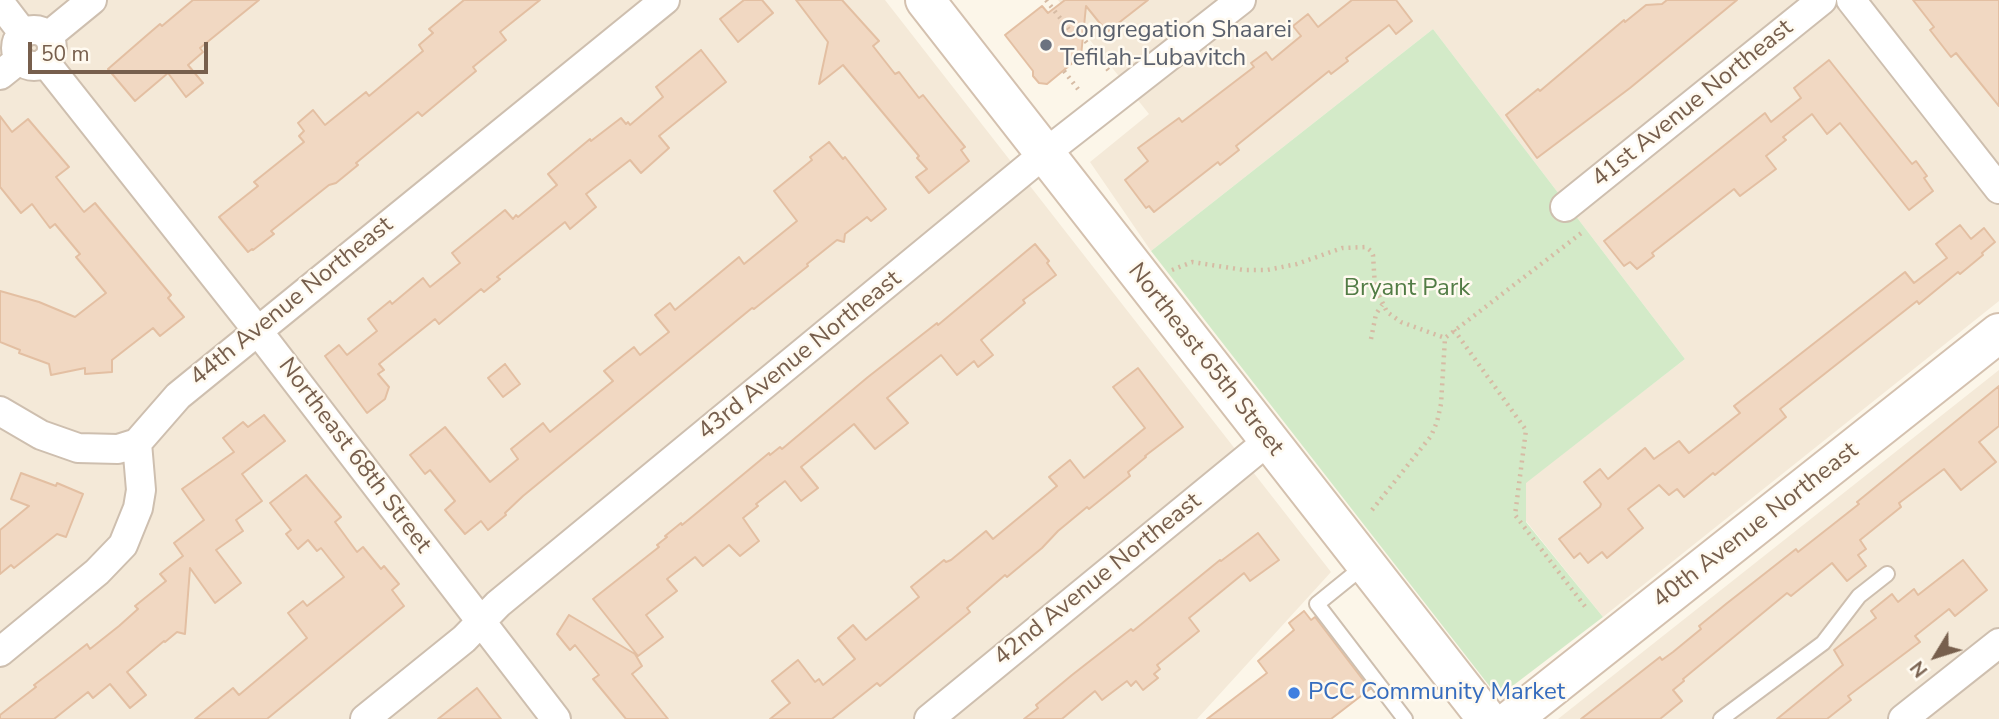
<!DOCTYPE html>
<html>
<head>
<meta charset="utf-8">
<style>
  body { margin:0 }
  #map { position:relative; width:1999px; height:719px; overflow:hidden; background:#fcf6e9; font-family:"Nunito Sans",sans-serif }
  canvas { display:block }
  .north { position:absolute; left:1901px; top:621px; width:70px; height:70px; -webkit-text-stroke:5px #fffaf0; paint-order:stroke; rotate:232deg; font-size:19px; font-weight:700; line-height:28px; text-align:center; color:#775f4d }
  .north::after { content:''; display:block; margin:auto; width:24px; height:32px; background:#775f4d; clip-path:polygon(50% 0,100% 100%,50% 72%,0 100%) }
  .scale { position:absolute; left:28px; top:42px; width:180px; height:32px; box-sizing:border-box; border:4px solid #775f4d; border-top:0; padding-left:9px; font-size:21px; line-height:24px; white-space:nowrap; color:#775f4d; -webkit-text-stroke:5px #fffaf0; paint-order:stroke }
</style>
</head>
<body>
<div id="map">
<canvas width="1999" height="719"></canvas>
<div class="north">N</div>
<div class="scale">50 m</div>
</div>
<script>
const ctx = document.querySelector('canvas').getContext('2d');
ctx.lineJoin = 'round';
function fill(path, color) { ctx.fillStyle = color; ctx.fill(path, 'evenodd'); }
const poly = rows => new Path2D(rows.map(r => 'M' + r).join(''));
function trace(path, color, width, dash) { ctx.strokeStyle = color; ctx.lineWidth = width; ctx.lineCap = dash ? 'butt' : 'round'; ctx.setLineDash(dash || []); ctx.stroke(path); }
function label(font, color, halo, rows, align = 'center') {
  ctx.font = font + ' "Nunito Sans",sans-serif'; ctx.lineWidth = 5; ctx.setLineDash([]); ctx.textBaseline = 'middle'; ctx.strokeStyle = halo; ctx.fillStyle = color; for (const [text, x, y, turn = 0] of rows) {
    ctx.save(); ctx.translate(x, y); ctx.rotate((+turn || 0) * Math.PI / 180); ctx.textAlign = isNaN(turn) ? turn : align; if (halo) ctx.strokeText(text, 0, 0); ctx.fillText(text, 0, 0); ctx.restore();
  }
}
const residential = poly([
  [0,0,885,0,1331,572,1197,719,0,719],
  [1058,0,1999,0,1999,301,1603,617,1526,521,1526,482,1685,359,1433,29,1151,251,1090,162,1149,114],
  [1999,370,1999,719,1558,719]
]);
const green = poly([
  [1433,29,1685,359,1526,483,1526,522,1603,617,1498,697,1151,251]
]);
const building = poly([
  [193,0,259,0,200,48,203,52,188,65,203,83,186,97,168,73,135,101,108,69,146,36,160,24,162,26,193,0],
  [464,0,540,0,500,32,506,40,473,67,476,71,422,116,418,112,356,163,358,165,336,183,329,185,271,231,274,234,253,250,252,249,248,252,219,217,258,186,254,182,304,142,299,136,304,131,298,123,313,110,325,125,366,92,369,96,423,51,419,45,433,33,429,29,464,0],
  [744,0,762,0,773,13,738,42,720,19,744,0],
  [796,0,842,0,879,41,873,46,895,74,899,72,919,98,923,95,943,120,965,147,961,150,969,161,929,193,916,177,927,169,917,158,919,156,843,65,819,84,828,42,796,0],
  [1065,0,1148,0,1107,32,1086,6,1081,56,1047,84,1039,83,1033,76,1033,71,1005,35,1042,6,1048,13,1065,0],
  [1352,0,1396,0,1412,21,1396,34,1389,25,1346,58,1348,61,1331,74,1329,71,1236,146,1239,150,1220,165,1218,162,1154,212,1149,206,1146,208,1125,180,1148,161,1138,148,1179,118,1182,122,1254,67,1251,63,1266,52,1272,60,1301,36,1293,26,1308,14,1318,27,1352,0],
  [1667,0,1737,0,1630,88,1537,158,1506,115,1538,89,1540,91,1624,20,1625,22,1646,5,1662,4,1667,0],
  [1913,0,1999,0,1999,106,1956,53,1951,57,1930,30,1934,27,1913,0],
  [701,50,726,82,659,136,669,148,641,173,630,160,586,194,596,207,570,229,565,222,497,277,500,279,484,292,481,289,439,324,435,319,379,364,384,370,378,374,389,387,385,399,367,413,325,356,339,345,347,355,377,331,368,319,390,301,392,304,423,278,430,287,460,263,452,253,505,210,513,219,516,215,518,217,557,185,548,174,590,139,591,141,621,118,626,124,628,122,630,125,663,97,656,87,701,50],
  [1829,60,1912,164,1916,161,1927,176,1924,178,1933,191,1909,210,1840,123,1827,134,1812,114,1783,137,1786,140,1766,156,1776,169,1740,196,1734,189,1652,253,1654,256,1637,269,1630,262,1624,266,1604,241,1765,113,1771,122,1801,98,1794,88,1829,60],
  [0,116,12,132,28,119,69,167,56,177,84,212,95,203,171,295,168,298,184,317,160,336,153,328,112,360,112,372,85,374,85,368,51,375,49,364,19,353,20,350,0,342,0,291,39,302,75,317,106,293,76,257,80,254,55,224,50,228,32,204,21,213,0,187,0,116],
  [829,142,843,159,845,157,886,209,871,221,867,217,845,234,844,242,837,240,807,264,808,266,754,309,752,308,523,496,505,513,506,515,488,530,481,521,465,534,445,510,455,501,430,470,425,474,410,455,445,427,490,482,518,459,511,449,543,423,550,432,613,381,604,371,634,347,640,355,669,332,655,315,670,303,675,310,739,257,744,264,797,221,774,191,812,160,810,157,829,142],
  [1960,225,1971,239,1984,228,1995,242,1982,253,1983,255,1960,274,1958,272,1919,304,1917,301,1780,409,1786,417,1715,475,1713,473,1684,497,1677,489,1669,495,1659,485,1628,509,1643,528,1607,558,1602,552,1588,563,1580,553,1574,558,1559,539,1600,507,1601,504,1584,482,1600,469,1608,479,1645,448,1654,459,1679,441,1689,453,1740,413,1734,406,1905,272,1914,283,1947,258,1936,244,1960,225],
  [1035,244,1049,261,1047,263,1056,275,1023,300,1025,303,981,340,993,355,978,367,974,361,957,375,941,355,887,398,908,423,875,449,854,424,801,467,818,488,801,501,785,481,756,504,758,506,743,518,759,541,740,556,729,545,703,566,695,557,667,579,677,591,646,615,663,637,638,656,593,599,659,547,657,545,667,537,665,536,681,523,682,525,693,516,769,453,770,455,780,447,782,449,868,377,937,323,938,325,1035,244],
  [505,364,520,384,503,397,488,378,505,364],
  [1138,368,1183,427,1145,456,1146,457,1128,472,1130,476,1089,509,1087,507,1058,531,1042,548,1007,577,1005,575,967,608,970,612,880,686,877,683,832,719,770,719,790,703,772,681,798,660,815,682,819,679,823,685,855,659,838,638,853,625,866,640,919,597,911,587,944,560,946,562,951,560,986,531,993,539,1057,486,1049,477,1070,460,1084,478,1145,428,1113,387,1138,368],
  [1999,386,1999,426,1979,442,1996,462,1961,490,1944,469,1899,503,1901,507,1860,540,1866,549,1858,555,1866,566,1847,581,1832,563,1791,596,1787,593,1683,679,1684,681,1673,690,1682,701,1660,719,1581,719,1660,657,1662,660,1673,652,1701,629,1699,626,1726,604,1796,549,1798,552,1859,504,1857,502,1999,386],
  [264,415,285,441,242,474,262,501,236,520,243,531,216,550,241,583,215,603,190,568,185,634,177,632,165,642,164,641,127,672,146,695,130,708,110,684,93,698,88,692,54,719,0,719,0,715,36,687,34,685,55,669,87,644,90,649,119,626,138,609,135,606,166,581,160,574,183,556,174,543,204,520,182,489,234,452,223,438,243,422,248,427,264,415],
  [21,473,56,486,57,483,83,494,66,537,57,534,14,568,11,565,0,574,0,530,29,506,11,499,21,473],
  [306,475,341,517,335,522,357,552,363,547,381,569,384,566,399,584,392,590,404,606,267,719,195,719,233,688,239,695,307,638,288,613,303,601,307,606,344,577,321,548,317,551,308,540,298,549,286,534,291,530,270,503,306,475],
  [1258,533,1279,560,1250,581,1244,573,1189,618,1199,631,1157,665,1160,669,1154,674,1158,678,1143,690,1136,681,1131,686,1127,681,1102,700,1095,691,1062,719,1024,719,1038,708,1036,705,1072,675,1131,629,1133,631,1220,560,1221,561,1258,533],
  [1963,560,1987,590,1955,616,1949,609,1915,636,1920,642,1848,696,1851,700,1827,719,1777,719,1843,665,1834,650,1876,618,1871,611,1892,594,1898,602,1914,589,1918,595,1963,560],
  [1304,611,1311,620,1315,617,1370,689,1331,719,1207,719,1267,673,1258,661,1294,630,1289,623,1304,611],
  [569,615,635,654,642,666,632,674,668,719,626,719,593,679,599,675,575,645,570,650,557,634,569,615],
  [477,688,501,719,438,719,477,688]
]);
const path = poly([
  [1046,0,1075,37,1079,33,1109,71],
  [1064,71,1081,93],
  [1172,270,1192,262,1244,270,1267,270,1297,264,1342,248,1366,247,1371,251,1373,255,1375,287,1387,312,1401,322,1445,338],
  [1454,330,1526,430,1515,515,1587,609],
  [1371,339,1376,314,1382,305],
  [1372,510,1431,436,1437,422,1441,404,1445,338,1584,231]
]);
const lane = poly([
  [1364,566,1317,604,1405,719],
  [1721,719,1823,643,1859,596,1887,574]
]);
const street = poly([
  [1851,0,1999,189],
  [0,3,23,33],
  '16 48a18 18 0 1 1 36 0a18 18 0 1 1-36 0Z',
  [48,36,92,0],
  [45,62,257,330,556,719],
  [0,75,20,59],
  [1565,207,1822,0],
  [0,411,41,435,78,448,118,449,137,443],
  [0,652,97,572,123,545,138,508,141,490,137,443,178,396,665,0],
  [365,719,464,639,498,604,1044,154,1241,0],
  [929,719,1268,441],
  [1903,719,1999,643]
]);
const secondary = poly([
  [925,0,1487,719],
  [1512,719,1999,333]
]);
const markers = [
  [1046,45,7,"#6b7280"],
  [1294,693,7,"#3f7fe0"]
];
const worshipNames = [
  ["Congregation Shaarei",1060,31],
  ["Tefilah-Lubavitch",1060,59]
];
const streetNames = [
  ["41st Avenue Northeast",1693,104,-39],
  ["44th Avenue Northeast",292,302,-39],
  ["43rd Avenue Northeast",800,356,-39],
  ["Northeast 65th Street",1205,360,52],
  ["Northeast 68th Street",354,456,53],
  ["40th Avenue Northeast",1756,526,-38],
  ["42nd Avenue Northeast",1098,580,-39]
];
const parkNames = [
  ["Bryant Park",1407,289]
];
const shopNames = [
  ["PCC Community Market",1308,693]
];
fill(residential, '#f4e9d8');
fill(green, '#d3eac8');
fill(building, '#f1d8c2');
trace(building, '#e3bfa2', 2);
trace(lane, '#cebfaf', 18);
trace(street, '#cebfaf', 32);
trace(secondary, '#d4c1af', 42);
trace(path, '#d6bba4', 4.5, [2, 5]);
trace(lane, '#fff', 14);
trace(street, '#fff', 28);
trace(secondary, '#fff', 38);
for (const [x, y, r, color] of markers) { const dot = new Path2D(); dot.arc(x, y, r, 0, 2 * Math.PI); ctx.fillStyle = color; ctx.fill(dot); trace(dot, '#fffaf0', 2.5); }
label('24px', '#5b616d', '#fffaf0', worshipNames, 'left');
label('24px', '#775f4d', '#fffaf0', streetNames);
label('24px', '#527c45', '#fffaf0', parkNames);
label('24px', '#366cbe', '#fffaf0', shopNames, 'left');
</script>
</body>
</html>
